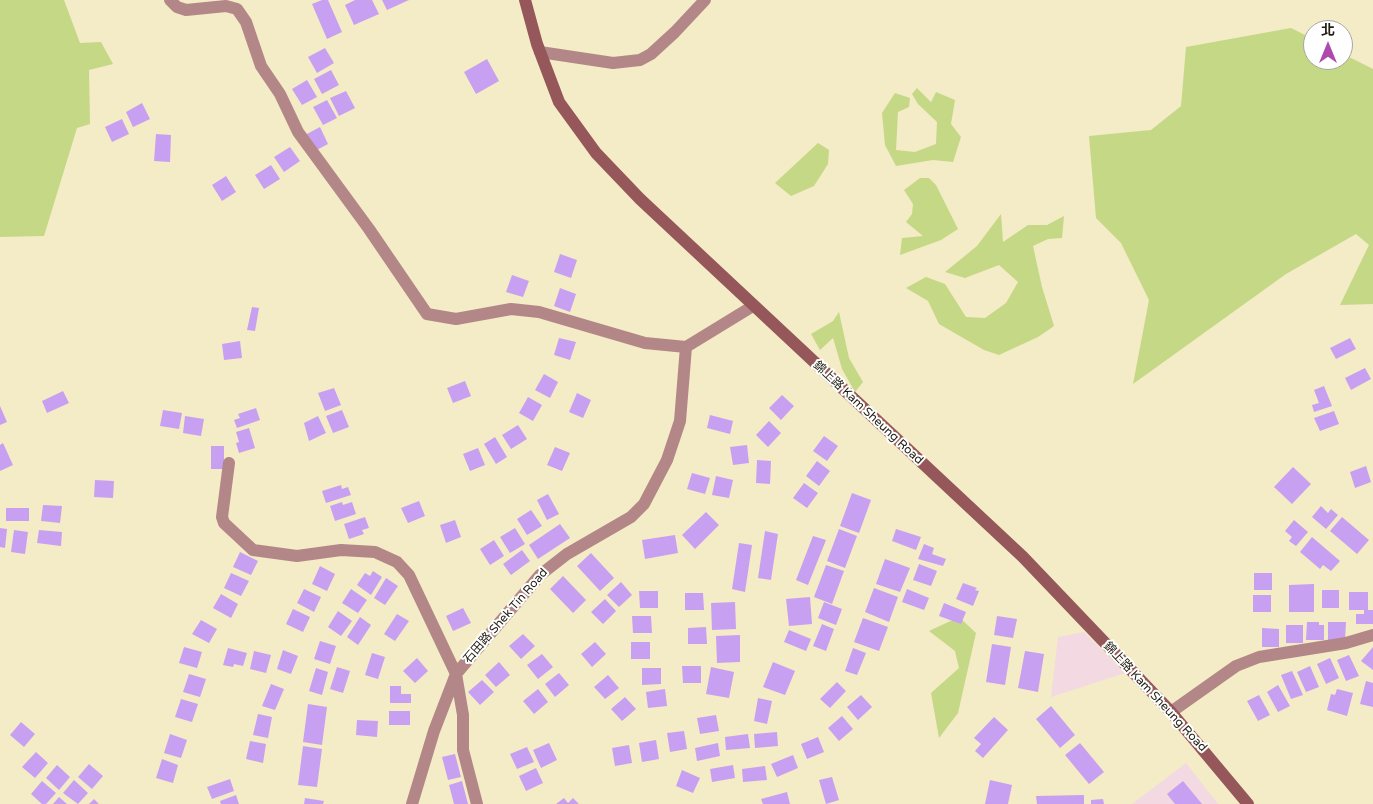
<!DOCTYPE html>
<html>
<head>
<meta charset="utf-8">
<style>
  body { margin:0 }
  #map { position:relative; width:1373px; height:804px; overflow:hidden; background:#f4ebc7; font-family:"Varela Round","Noto Sans TC",sans-serif }
  canvas { display:block }
  .north { position:absolute; left:1303px; top:20px; width:50px; height:50px; box-sizing:border-box; background:#fff; border:1px solid #a6a5a0; border-radius:50%; rotate:0deg; font-size:14px; font-weight:700; line-height:20px; text-align:center; color:#211e11 }
  .north::after { content:''; display:block; margin:auto; width:18px; height:22px; background:#ae49ae; clip-path:polygon(50% 0,100% 100%,50% 72%,0 100%) }
</style>
</head>
<body>
<div id="map">
<canvas width="1373" height="804"></canvas>
<div class="north">北</div>
</div>
<script>
const ctx = document.querySelector('canvas').getContext('2d');
ctx.lineJoin = 'round';
function fill(path, color) { ctx.fillStyle = color; ctx.fill(path, 'evenodd'); }
const poly = rows => new Path2D(rows.map(r => 'M' + r).join(''));
function trace(path, color, width, dash) { ctx.strokeStyle = color; ctx.lineWidth = width; ctx.lineCap = dash ? 'butt' : 'round'; ctx.setLineDash(dash || []); ctx.stroke(path); }
function label(font, color, halo, rows, align = 'center') {
  ctx.font = font + ' "Varela Round","Noto Sans TC",sans-serif'; ctx.lineWidth = 4; ctx.setLineDash([]); ctx.textBaseline = 'middle'; ctx.strokeStyle = halo; ctx.fillStyle = color; for (const [text, x, y, turn = 0] of rows) {
    ctx.save(); ctx.translate(x, y); ctx.rotate((+turn || 0) * Math.PI / 180); ctx.textAlign = isNaN(turn) ? turn : align; if (halo) ctx.strokeText(text, 0, 0); ctx.fillText(text, 0, 0); ctx.restore();
  }
}
const commercial = poly([
  [1084,632,1125,673,1051,697,1058,637],
  [1186,763,1218,804,1132,804]
]);
const green = poly([
  [0,0,64,0,80,43,101,42,113,64,89,70,90,124,77,128,44,236,0,237],
  [1291,28,1313,39,1313,60,1343,60,1343,54,1373,69,1373,304,1340,305,1369,245,1356,234,1286,274,1133,384,1149,300,1121,243,1096,218,1089,136,1151,130,1181,106,1186,47],
  [917,88,931,102,936,92,955,100,951,124,961,137,953,162,933,160,896,166,885,145,882,113,895,93,910,98,909,107,898,112,896,150,915,152,936,144,937,122,918,104,912,94],
  [818,143,829,150,828,164,814,186,791,196,775,183],
  [920,178,929,178,936,185,958,229,941,240,900,255,902,238,923,236,906,222,912,214,913,204,904,190],
  [1001,214,1003,242,1028,225,1047,225,1064,216,1062,238,1048,239,1033,246,1042,287,1054,326,1038,337,999,355,984,350,939,324,928,301,906,288,926,277,945,284,966,317,985,318,1006,303,1018,282,999,265,965,278,945,272,977,246],
  [839,312,849,358,863,382,855,392,842,369,833,338,820,350,811,334,833,321],
  [959,617,976,633,958,713,939,738,931,693,959,668,955,651,929,631]
]);
const building = poly([
  [322,0,328,0,342,32,327,39,312,4],
  [355,0,372,0,379,14,354,25,345,5],
  [382,0,409,0,387,10],
  [325,48,334,63,317,73,308,57],
  [487,59,499,81,476,94,464,72],
  [331,70,339,85,322,94,314,79],
  [307,80,317,97,302,105,292,89],
  [346,91,355,108,339,116,330,98],
  [327,100,337,118,323,125,313,107],
  [142,103,150,119,133,127,126,112],
  [122,119,129,134,112,142,105,127],
  [320,127,328,144,313,152,305,135],
  [156,134,171,135,170,162,154,161],
  [290,147,300,161,284,172,274,157],
  [271,165,280,179,264,189,255,175],
  [226,176,236,192,222,201,212,185],
  [560,254,577,260,571,278,554,272],
  [512,275,529,281,523,297,506,292],
  [560,288,576,294,570,312,554,306],
  [252,307,259,308,255,331,247,330],
  [559,338,576,342,570,360,554,355],
  [1350,338,1356,349,1336,359,1330,348],
  [240,341,242,358,224,360,222,344],
  [1365,368,1371,379,1351,390,1345,378],
  [544,374,558,382,550,398,535,390],
  [465,381,471,396,453,403,447,388],
  [1324,386,1332,406,1314,412,1312,405,1319,403,1314,390],
  [334,388,341,405,325,411,318,393],
  [63,391,69,403,47,413,42,401],
  [577,393,591,400,583,418,569,412],
  [782,395,794,406,781,420,769,408],
  [528,397,542,405,533,421,519,413],
  [0,406,7,422,0,425],
  [256,408,260,420,237,428,234,420,240,418,238,414],
  [163,410,182,413,179,429,160,426],
  [342,410,349,427,333,433,326,416],
  [1334,411,1339,424,1320,431,1314,418],
  [710,415,733,421,730,434,707,428],
  [185,416,204,419,201,436,183,433],
  [318,416,326,433,309,441,304,423],
  [769,421,781,433,768,447,756,435],
  [518,425,527,439,511,449,502,435],
  [249,428,255,448,239,453,236,443,239,442,236,432],
  [824,436,838,446,827,461,813,451],
  [495,437,507,457,496,464,484,444],
  [3,443,13,465,0,471,0,445],
  [747,445,749,463,733,465,730,447],
  [211,446,224,446,224,469,211,469],
  [555,447,570,453,562,471,547,465],
  [478,448,485,465,470,471,463,454],
  [757,460,771,461,770,484,756,483],
  [817,461,830,471,819,486,806,476],
  [1366,466,1371,482,1355,488,1350,472],
  [1293,467,1311,484,1292,504,1274,487],
  [692,473,710,478,705,494,687,489],
  [716,476,733,480,729,498,712,495],
  [95,480,114,481,113,498,94,497],
  [804,483,818,493,807,508,793,498],
  [341,485,342,489,348,487,351,495,326,503,322,491],
  [852,493,871,500,859,533,840,526],
  [548,494,559,514,547,520,537,500],
  [419,501,425,516,408,523,401,508],
  [342,502,343,505,352,502,356,514,335,521,330,506],
  [43,505,62,506,60,523,41,521],
  [1321,506,1328,513,1331,509,1338,515,1326,529,1312,517],
  [6,508,29,508,29,521,6,521],
  [531,510,542,526,527,535,517,519],
  [706,512,719,525,695,549,682,535],
  [365,517,369,528,362,530,364,534,349,539,344,524],
  [1342,517,1369,540,1357,554,1330,531],
  [455,520,461,537,446,543,440,525],
  [1294,520,1308,532,1296,546,1289,541,1292,537,1285,531],
  [560,524,570,538,538,559,529,545],
  [0,528,7,529,5,548,0,547],
  [515,528,525,544,510,553,500,537],
  [839,529,857,536,845,568,827,561],
  [896,529,921,537,916,550,892,541],
  [14,530,28,532,25,554,11,552],
  [39,530,62,532,61,546,37,543],
  [765,531,778,534,771,580,758,578],
  [675,535,678,553,645,559,642,540],
  [813,536,826,540,808,585,796,580],
  [1312,537,1340,561,1331,571,1323,565,1320,569,1300,552],
  [494,540,504,556,490,565,480,549],
  [739,543,752,545,745,592,732,589],
  [924,544,934,548,932,554,946,559,943,566,918,559],
  [522,550,530,561,511,575,503,564],
  [240,552,258,561,251,575,233,567],
  [591,553,614,578,600,591,577,566],
  [885,559,910,568,900,592,876,584],
  [919,564,937,571,931,586,913,580],
  [826,565,844,571,832,604,814,597],
  [320,566,335,574,327,591,312,584],
  [373,571,382,577,371,595,357,585,365,573,370,576],
  [231,573,249,581,241,596,224,588],
  [1254,573,1272,573,1272,590,1254,590],
  [563,576,586,600,573,613,550,589],
  [386,578,398,586,385,605,374,598],
  [621,582,632,595,619,607,607,595],
  [963,583,977,588,975,590,979,591,973,606,956,599],
  [1314,584,1314,612,1289,612,1289,585],
  [874,588,898,597,889,622,865,612],
  [304,589,321,597,314,612,297,603],
  [351,589,367,600,358,613,342,603],
  [907,589,929,598,924,610,902,602],
  [1322,590,1339,590,1339,608,1322,608],
  [639,591,658,591,658,608,640,608],
  [1349,592,1368,592,1368,610,1373,610,1373,624,1356,624,1356,614,1364,614,1364,610,1349,610],
  [685,593,703,593,704,610,685,610],
  [221,594,238,604,231,618,213,608],
  [1253,595,1271,595,1271,612,1253,612],
  [810,597,812,624,789,626,786,599],
  [605,599,616,611,603,624,591,612],
  [735,602,736,629,712,630,711,603],
  [824,602,842,609,836,625,818,618],
  [944,603,966,612,961,624,939,616],
  [463,608,471,623,453,631,446,616],
  [293,609,310,617,303,632,286,624],
  [338,611,352,621,341,636,328,627],
  [397,614,409,621,395,641,384,634],
  [632,616,651,616,652,633,633,633],
  [997,616,1017,619,1013,638,994,635],
  [360,617,371,625,358,645,347,637],
  [863,618,888,627,879,651,854,642],
  [201,620,217,629,209,643,192,634],
  [1307,622,1319,622,1319,625,1324,625,1324,640,1306,640],
  [1328,622,1346,622,1345,640,1328,640],
  [822,624,834,629,826,651,813,646],
  [1286,625,1303,625,1303,643,1286,643],
  [706,627,707,644,688,644,688,628],
  [1262,628,1279,629,1279,647,1262,647],
  [789,630,811,639,806,651,784,642],
  [523,634,535,646,521,659,509,646],
  [740,635,740,662,717,663,716,636],
  [320,641,336,646,330,664,314,659],
  [595,642,606,654,592,667,581,654],
  [631,642,650,642,650,659,631,659],
  [992,644,1011,647,1005,685,986,682],
  [184,647,202,652,197,668,179,663],
  [1373,647,1373,670,1361,661],
  [228,648,247,653,243,666,234,664,233,667,223,665],
  [853,648,866,653,857,675,845,671],
  [283,650,298,656,291,674,277,669],
  [254,651,271,655,266,673,250,669],
  [1025,651,1044,654,1038,692,1018,688],
  [372,653,385,657,378,679,365,675],
  [542,654,553,667,538,679,527,665],
  [1349,655,1359,676,1346,681,1337,660],
  [417,658,428,671,415,683,403,671],
  [1330,658,1339,678,1326,684,1317,664],
  [499,662,510,675,496,687,485,675],
  [773,662,795,671,785,695,763,687],
  [682,666,701,666,701,683,683,683],
  [1310,666,1319,687,1306,692,1297,672],
  [337,667,350,671,343,693,330,689],
  [711,667,734,672,729,698,706,694],
  [316,668,328,672,322,695,309,691],
  [642,668,661,668,661,684,642,685],
  [1292,671,1303,695,1291,699,1281,675],
  [559,673,569,685,555,697,545,684],
  [189,674,206,679,200,697,183,692],
  [608,675,619,688,605,699,594,687],
  [482,680,494,692,480,705,468,692],
  [1366,681,1373,683,1373,707,1360,704],
  [837,682,846,691,830,708,820,699],
  [271,684,284,689,275,710,262,706],
  [1278,685,1290,706,1278,712,1267,692],
  [390,686,401,686,401,694,411,694,411,703,390,703],
  [538,689,548,702,534,714,523,701],
  [665,689,667,706,648,708,646,692],
  [1337,689,1353,693,1347,716,1327,710,1331,694,1335,695],
  [861,695,872,707,858,720,847,707],
  [1259,695,1270,715,1258,721,1247,701],
  [625,697,636,709,622,721,611,709],
  [758,698,772,701,767,724,754,721],
  [181,699,198,704,192,722,175,717],
  [308,704,327,707,322,745,303,742],
  [1051,706,1075,735,1060,748,1036,719],
  [389,711,410,711,410,725,389,725],
  [258,714,272,717,268,738,253,735],
  [716,715,719,731,700,734,697,718],
  [842,716,853,729,839,741,828,728],
  [994,717,1008,730,983,758,975,751,981,744,974,738],
  [357,720,378,721,377,737,356,735],
  [21,722,35,734,24,747,10,735],
  [684,731,687,749,670,752,667,733],
  [777,732,778,746,755,748,754,734],
  [170,734,187,740,181,758,164,753],
  [748,734,750,748,726,750,725,737],
  [818,737,824,752,807,759,801,744],
  [656,740,659,759,642,762,639,743],
  [250,741,266,744,263,763,246,759],
  [549,743,557,760,541,768,533,750],
  [718,743,720,756,697,761,695,748],
  [1080,743,1104,772,1089,784,1065,755],
  [629,745,632,763,615,766,612,748],
  [303,746,322,749,317,787,298,785],
  [527,747,534,762,517,769,510,754],
  [36,752,48,763,35,778,22,767],
  [455,754,461,777,448,780,442,757],
  [793,755,798,768,777,777,771,764],
  [162,759,178,765,173,783,156,778],
  [89,764,103,776,92,789,78,777],
  [57,765,70,777,59,790,46,778],
  [733,765,735,778,712,782,710,769],
  [765,766,767,780,743,782,742,769],
  [536,768,543,783,526,791,519,776],
  [682,770,700,778,693,793,676,786],
  [832,777,839,800,826,804,819,780],
  [230,779,234,791,212,799,207,787],
  [74,780,88,793,78,804,63,793],
  [990,780,1012,785,1008,804,985,804],
  [42,781,56,793,46,804,42,804,31,794],
  [462,781,468,804,454,804,449,785],
  [1183,781,1202,804,1175,804,1167,794],
  [787,792,790,804,763,804,761,799],
  [236,795,239,804,221,804,220,801],
  [1084,795,1084,804,1037,804,1036,796],
  [59,797,67,804,53,804],
  [305,798,324,801,323,804,304,804],
  [564,798,568,803,573,798,579,804,556,804],
  [94,799,99,804,89,804],
  [1103,799,1104,804,1091,804,1091,800]
]);
const street = poly([
  [170,0,177,7,186,10,226,6,237,9,246,22,261,66,280,94,298,132,369,229,427,314,456,319,511,309,539,312,645,343,686,347],
  [540,52,613,63,640,60,651,54,675,32,705,0],
  [229,463,222,517,224,523,253,550,297,556,341,550,375,552,397,562,409,575,456,674,463,715,463,750,477,804],
  [1171,712,1236,666,1259,657,1346,643,1373,635],
  [412,804,434,731,456,674,540,575,567,554,631,517,644,504,667,460,680,421,686,347,753,306]
]);
const secondary = poly([
  [525,0,537,44,559,102,596,153,640,199,1023,557,1171,712,1248,804]
]);
const streetNames = [
  ["錦上路 Kam Sheung Road",868,413,43],
  ["石田路 Shek Tin Road",506,616,-49],
  ["錦上路 Kam Sheung Road",1155,697,47]
];
fill(commercial, '#f2d9e2');
fill(green, '#c5d886');
fill(building, '#c8a0f1');
trace(street, '#b38788', 12);
trace(secondary, '#95575a', 12);
label('12px', '#211e11', '#fff', streetNames);
</script>
</body>
</html>
